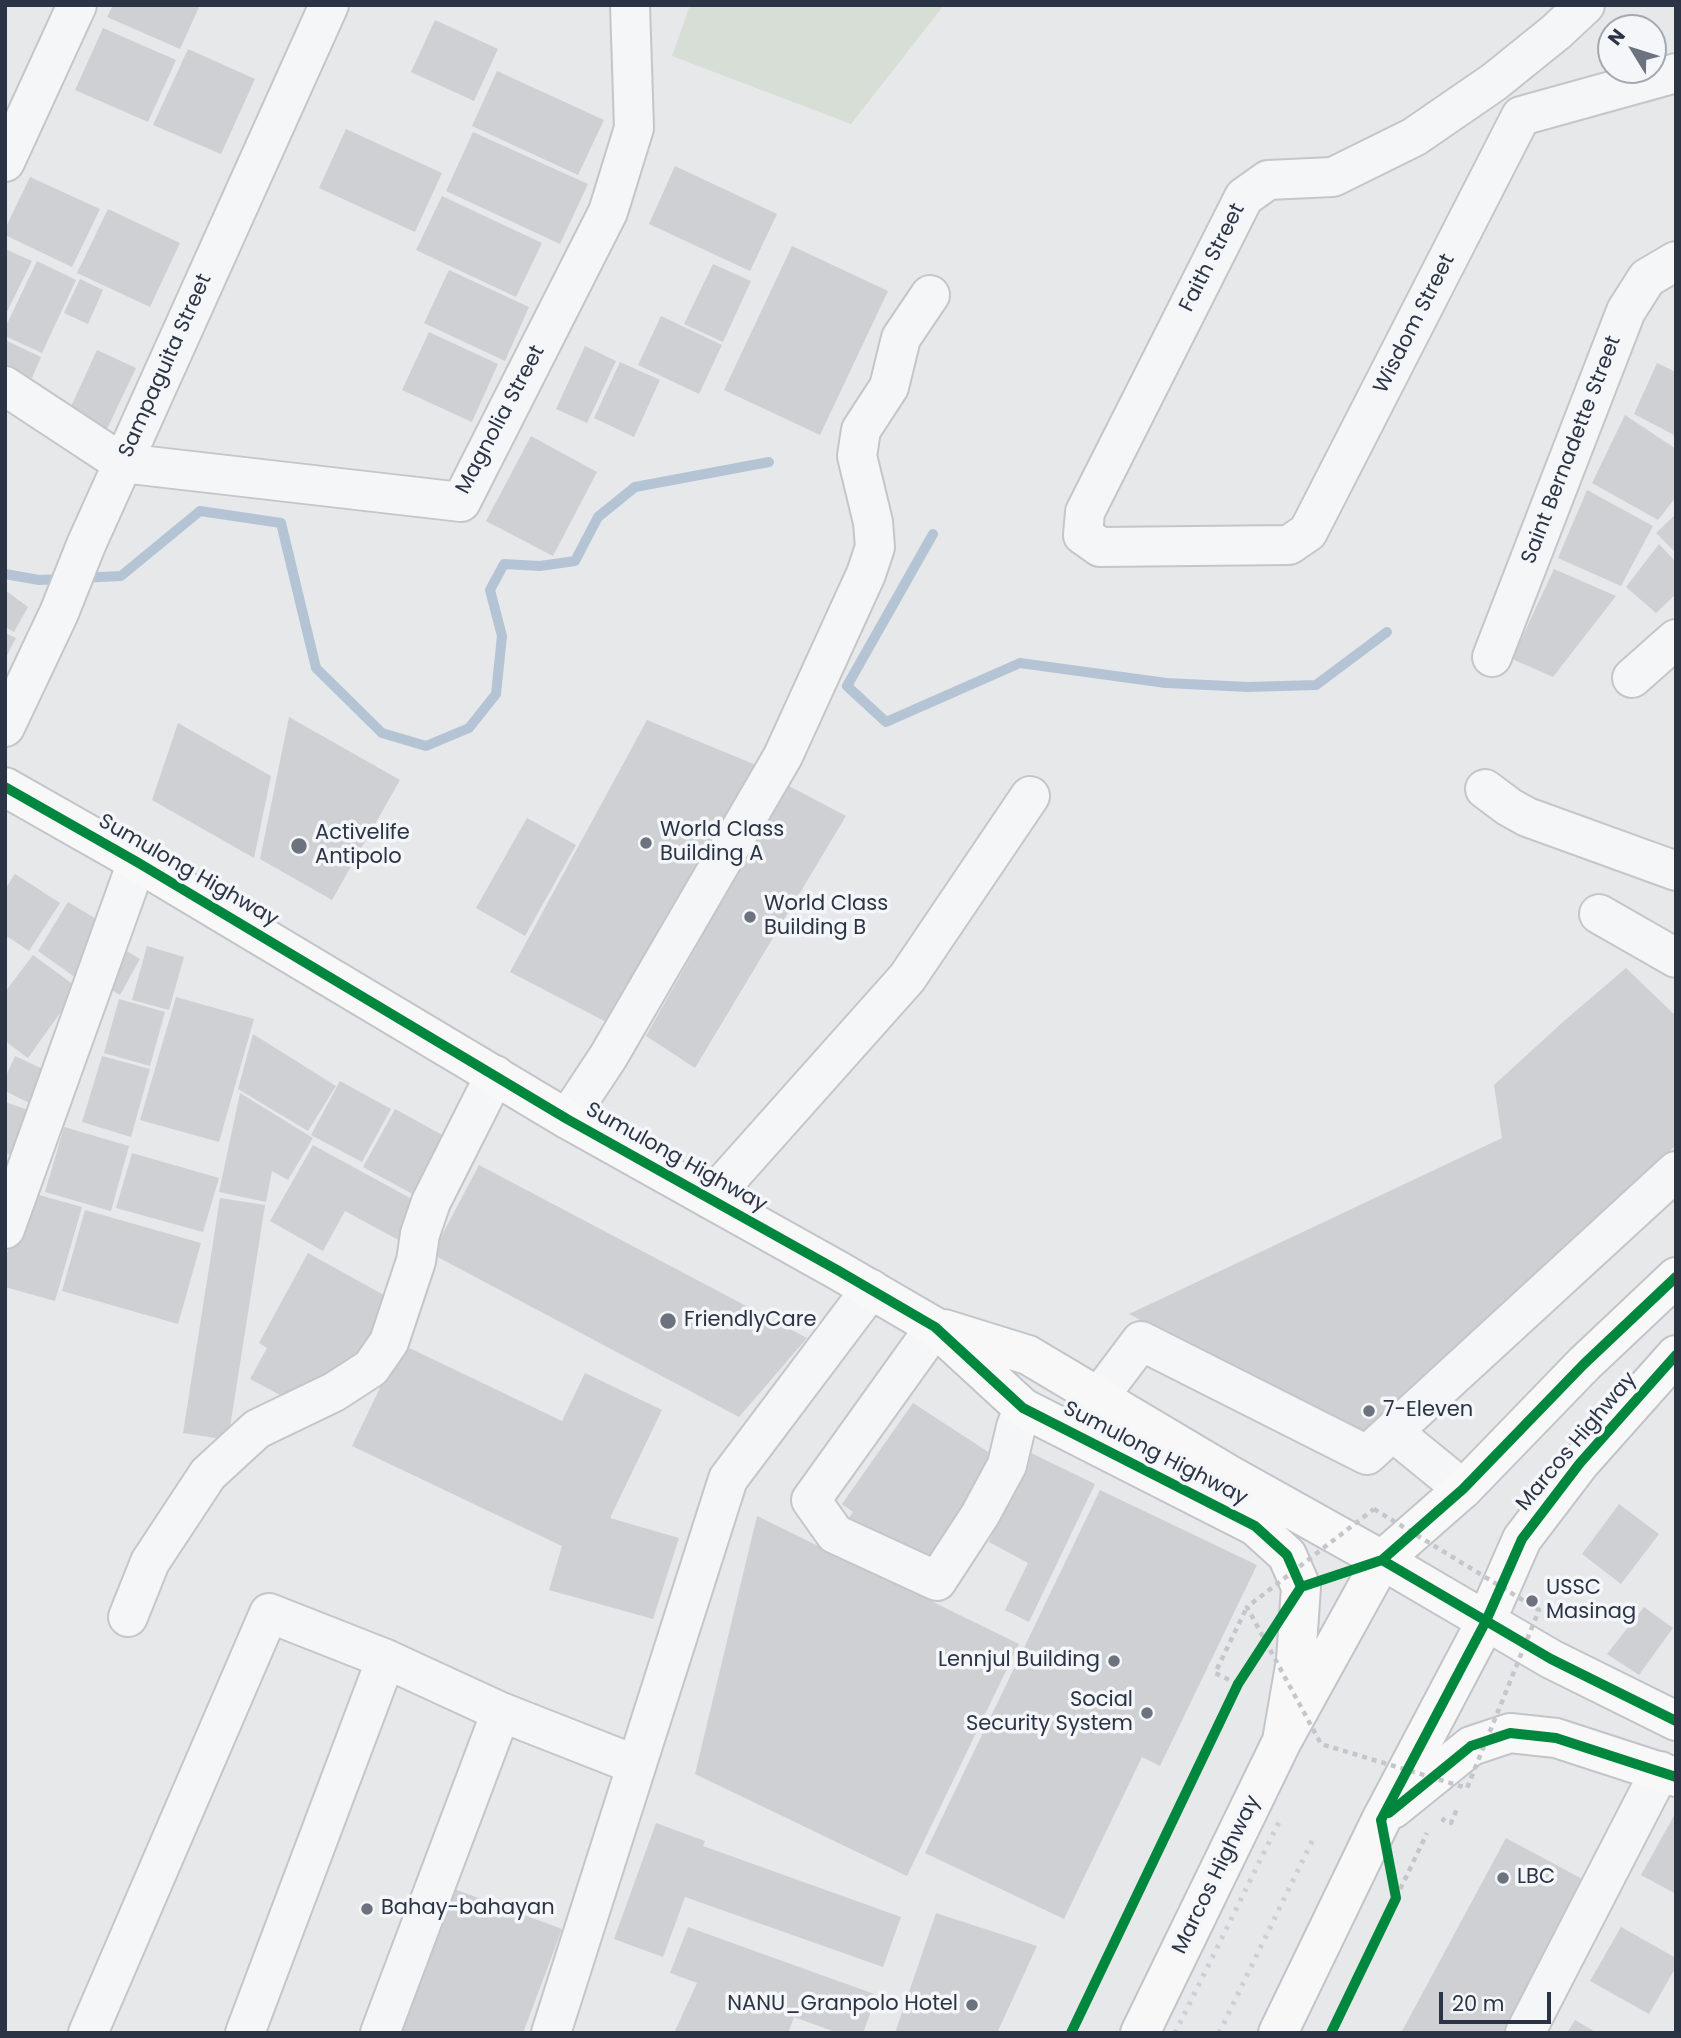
<!DOCTYPE html>
<html>
<head>
<meta charset="utf-8">
<style>
  body { margin:0 }
  #map { position:relative; width:1681px; height:2038px; overflow:hidden; background:#e6e8ea; font-family:Poppins,sans-serif }
  canvas { display:block }
  .frame { position:absolute; inset:0; border:7px solid #2b3445; pointer-events:none }
  .north { position:absolute; left:1597px; top:14px; width:70px; height:70px; box-sizing:border-box; background:#f4f6f9; border:2px solid #a4a8b1; border-radius:50%; rotate:308deg; font-size:19px; font-weight:700; line-height:28px; text-align:center; color:#2b3445 }
  .north::after { content:''; display:block; margin:auto; width:24px; height:32px; background:#6c737f; clip-path:polygon(50% 0,100% 100%,50% 72%,0 100%) }
  .scale { position:absolute; left:1439px; top:1992px; width:112px; height:32px; box-sizing:border-box; border:4px solid #2b3445; border-top:0; padding-left:9px; font-size:21px; line-height:24px; white-space:nowrap; color:#2b3445; -webkit-text-stroke:5px #f4f6f9; paint-order:stroke }
</style>
</head>
<body>
<div id="map">
<canvas width="1681" height="2038"></canvas>
<div class="frame"></div>
<div class="north">N</div>
<div class="scale">20 m</div>
</div>
<script>
const ctx = document.querySelector('canvas').getContext('2d');
ctx.lineJoin = 'round';
function fill(path, color) { ctx.fillStyle = color; ctx.fill(path, 'evenodd'); }
const poly = rows => new Path2D(rows.map(r => 'M' + r).join(''));
function trace(path, color, width, dash) { ctx.strokeStyle = color; ctx.lineWidth = width; ctx.lineCap = dash ? 'butt' : 'round'; ctx.setLineDash(dash || []); ctx.stroke(path); }
function label(font, color, halo, rows, align = 'center') {
  ctx.font = font + ' Poppins,sans-serif'; ctx.lineWidth = 7; ctx.setLineDash([]); ctx.textBaseline = 'middle'; ctx.strokeStyle = halo; ctx.fillStyle = color; for (const [text, x, y, turn = 0] of rows) {
    ctx.save(); ctx.translate(x, y); ctx.rotate((+turn || 0) * Math.PI / 180); ctx.textAlign = isNaN(turn) ? turn : align; if (halo) ctx.strokeText(text, 0, 0); ctx.fillText(text, 0, 0); ctx.restore();
  }
}
const green = poly([
  [690,5,944,5,851,124,672,56]
]);
const stream = poly([
  [933,534,847,686,886,722,1020,663,1166,683,1248,687,1316,685,1387,632],
  [5,574,39,580,63,579],
  [79,578,121,576,200,511,281,523,316,668,382,733,426,746,469,728,496,694,502,636,490,590,504,564,540,566,575,561,598,517,635,487,769,462]
]);
const building = poly([
  [113,5,200,5,180,49,107,17],
  [435,20,498,49,474,101,411,72],
  [103,28,176,60,148,122,75,90],
  [188,49,255,79,221,154,153,125],
  [497,71,604,120,578,175,472,126],
  [346,129,442,173,415,232,319,188],
  [473,132,588,184,560,244,446,191],
  [675,166,777,214,750,271,649,224],
  [30,177,100,209,72,267,5,235,5,229],
  [442,196,542,243,516,297,416,250],
  [108,209,180,243,150,307,77,273],
  [792,246,888,291,820,435,724,390],
  [5,249,32,261,5,316],
  [37,261,76,280,42,353,5,336,5,328],
  [713,264,751,281,723,342,684,324],
  [449,270,529,307,505,361,424,323],
  [80,279,103,290,88,324,64,313],
  [661,316,722,345,699,394,638,365],
  [429,332,498,364,472,422,402,390],
  [5,340,41,357,32,378,5,366],
  [585,346,616,361,587,423,556,409],
  [97,350,136,368,106,431,68,413],
  [620,362,660,380,634,437,594,418],
  [1657,363,1676,372,1676,436,1634,414],
  [1625,415,1676,449,1676,497,1658,520,1592,483],
  [531,436,597,472,553,556,486,521],
  [1587,490,1653,526,1621,586,1558,558],
  [1676,514,1676,553,1656,533],
  [1659,544,1676,562,1676,594,1656,613,1626,587],
  [1554,569,1616,596,1553,677,1512,659],
  [5,590,28,607,14,632,5,627],
  [5,633,16,638,5,659],
  [289,717,400,780,332,900,260,859],
  [647,720,756,765,746,783,779,803,789,786,846,816,695,1068,646,1036,702,937,671,920,612,1025,510,972],
  [733,807,765,826,725,897,692,880],
  [178,723,271,776,254,858,152,800],
  [527,818,576,845,525,936,476,908],
  [15,874,60,903,29,951,5,935,5,889],
  [68,902,98,920,79,980,38,951],
  [147,946,184,957,169,1010,132,1000],
  [120,947,140,959,120,995,100,983],
  [33,955,78,988,28,1058,5,1041,5,992],
  [1626,968,1676,1016,1676,1145,1370,1442,1129,1314,1502,1138,1494,1085,1564,1021],
  [176,997,254,1019,219,1142,140,1120],
  [119,999,165,1012,150,1066,104,1053],
  [253,1034,336,1086,308,1131,238,1089],
  [15,1056,45,1070,29,1103,5,1091,5,1078],
  [102,1056,150,1069,131,1137,82,1122],
  [340,1081,391,1109,362,1162,311,1135],
  [240,1093,313,1138,288,1180,272,1171,266,1202,219,1192],
  [5,1102,34,1112,18,1158,5,1153],
  [395,1109,457,1143,425,1201,363,1167],
  [64,1127,129,1146,111,1211,45,1192],
  [313,1145,423,1205,402,1242,345,1211,323,1251,270,1221],
  [132,1153,219,1178,203,1232,116,1208],
  [479,1165,807,1338,739,1417,432,1254],
  [25,1191,82,1207,55,1301,5,1287,5,1261],
  [220,1198,265,1205,228,1440,183,1433],
  [85,1210,201,1243,178,1324,62,1291],
  [308,1253,391,1299,348,1378,295,1403,250,1379,267,1348,259,1343],
  [401,1344,562,1421,585,1373,662,1410,610,1518,679,1538,653,1619,549,1590,562,1546,352,1446],
  [913,1403,996,1457,964,1504,990,1522,951,1559,935,1548,924,1564,886,1545,848,1519,853,1512,842,1504],
  [1029,1452,1095,1484,1029,1622,1005,1610,1028,1563,989,1542],
  [1100,1490,1257,1565,1160,1766,1142,1757,1064,1919,925,1853],
  [1619,1504,1659,1534,1621,1584,1582,1554],
  [757,1516,1019,1644,907,1876,695,1774],
  [1644,1607,1673,1628,1639,1675,1607,1654],
  [1676,1812,1676,1894,1641,1875],
  [656,1823,705,1841,703,1846,901,1917,883,1967,685,1897,663,1957,614,1939],
  [1506,1838,1586,1881,1505,2033,1401,2033],
  [449,1887,562,1929,523,2033,394,2033],
  [936,1913,1037,1946,997,2033,895,2033],
  [688,1927,877,1995,863,2033,838,2033,794,2017,788,2033,674,2033,697,1983,670,1973],
  [1621,1927,1676,1958,1676,1967,1649,2014,1590,1981],
  [1575,2020,1597,2033,1567,2033]
]);
const path = poly([
  [1238,1684,1215,1673,1247,1607],
  [1445,1818,1443,1820,1451,1823,1457,1809],
  [1396,1898,1427,1833]
]);
const minor = poly([
  [1521,116,1308,532,1289,545,1100,547,1083,535,1085,512,1244,197,1268,180,1333,177,1414,137,1494,82,1556,32,1585,5],
  [1521,116,1676,73],
  [5,162,77,5],
  [5,386,122,463,461,502,608,212,634,128,630,5],
  [1492,657,1626,311,1647,278,1676,261],
  [1632,678,1676,639],
  [5,727,59,613,86,545,329,5],
  [1485,789,1509,807,1527,817,1676,871],
  [1599,914,1676,958],
  [567,1119,608,1057,783,756,866,574,875,547,873,522,857,456,861,430,889,387,901,338,930,295],
  [710,1199,907,978,1030,796],
  [5,1229,137,862],
  [935,1327,811,1500,835,1534,937,1581,980,1515,1007,1465,1016,1427,1023,1408],
  [1098,1398,1141,1341,1367,1455,1676,1171],
  [1393,1432,1463,1489],
  [128,1617,150,1562,208,1474,257,1429,334,1392,371,1368,389,1342,416,1261,420,1234,431,1202,495,1075],
  [88,2033,269,1613,386,1659,501,1712,636,1765],
  [245,2033,386,1659],
  [380,2033,501,1712],
  [551,2033,728,1479,871,1289],
  [1525,2033,1660,1771]
]);
const major = poly([
  [5,787,137,862,567,1119,839,1271,935,1327,1023,1408,1255,1526,1287,1555,1301,1587,1296,1660,1282,1741],
  [944,1329,1028,1355,1228,1474,1382,1560,1551,1659,1676,1721],
  [1393,1809,1471,1746,1510,1733,1556,1738,1676,1777],
  [1140,2033,1282,1741,1382,1560,1463,1489,1584,1364,1676,1277],
  [1278,2033,1381,1820,1486,1621,1522,1539,1580,1463,1676,1355]
]);
const rail = poly([
  [1175,2033,1279,1822],
  [1219,2033,1315,1835]
]);
const pathBridge = poly([
  [1374,1509,1539,1610,1467,1788,1321,1744,1247,1607,1374,1509]
]);
const cycleway = poly([
  [5,787,137,862,567,1119,839,1271,935,1327,1023,1408,1255,1526,1287,1555,1301,1587],
  [1382,1560,1551,1659,1676,1721],
  [1389,1813,1471,1746,1510,1733,1556,1738,1676,1777],
  [1381,1820,1486,1621,1522,1539,1580,1463,1676,1355],
  [1071,2033,1238,1684,1301,1587,1382,1560,1463,1489,1584,1364,1676,1277],
  [1331,2033,1396,1898,1381,1820]
]);
const markers = [
  [646,843,7,"#6c737f"],
  [299,846,9,"#6c737f"],
  [750,917,7,"#6c737f"],
  [668,1321,9,"#6c737f"],
  [1369,1411,7,"#6c737f"],
  [1532,1601,7,"#6c737f"],
  [1114,1661,7,"#6c737f"],
  [1147,1713,7,"#6c737f"],
  [1503,1878,7,"#6c737f"],
  [367,1909,7,"#6c737f"],
  [972,2005,7,"#6c737f"]
];
const streetNames = [
  ["Faith Street",1213,258,-63],
  ["Wisdom Street",1415,324,-63],
  ["Sampaguita Street",166,366,-66],
  ["Magnolia Street",501,420,-62],
  ["Saint Bernadette Street",1572,450,-69],
  ["Sumulong Highway",188,871,30],
  ["Sumulong Highway",676,1158,29],
  ["Marcos Highway",1577,1442,-50],
  ["Sumulong Highway",1155,1454,27],
  ["Marcos Highway",1217,1875,-64]
];
const poiNames = [
  ["World Class",660,831],
  ["Building A",660,855],
  ["Activelife",315,834],
  ["Antipolo",315,858],
  ["World Class",764,905],
  ["Building B",764,929],
  ["FriendlyCare",684,1321],
  ["7-Eleven",1383,1411],
  ["USSC",1546,1589],
  ["Masinag",1546,1613],
  ["Lennjul Building",1100,1661,"right"],
  ["Social",1133,1701,"right"],
  ["Security System",1133,1725,"right"],
  ["LBC",1517,1878],
  ["Bahay-bahayan",381,1909],
  ["NANU_Granpolo Hotel",958,2005,"right"]
];
fill(green, '#d6ded6');
trace(stream, '#b4c4d5', 10);
fill(building, '#ced0d3');
trace(minor, '#c4c6c8', 42);
trace(major, '#c2c5c8', 42);
trace(path, '#c5c6ca', 4.5, [5, 5]);
trace(minor, '#f5f6f7', 38);
trace(major, '#f8f8f8', 38);
trace(rail, '#cecfd2', 5, [3.5, 7]);
trace(pathBridge, '#c5c6ca', 4.5, [5, 5]);
trace(cycleway, '#00873e', 10);
for (const [x, y, r, color] of markers) { const dot = new Path2D(); dot.arc(x, y, r, 0, 2 * Math.PI); ctx.fillStyle = color; ctx.fill(dot); trace(dot, '#f4f6f9', 2.5); }
label('21px', '#2b3445', '#f4f6f9', streetNames);
label('21px', '#2b3445', '#f4f6f9', poiNames, 'left');
</script>
</body>
</html>
